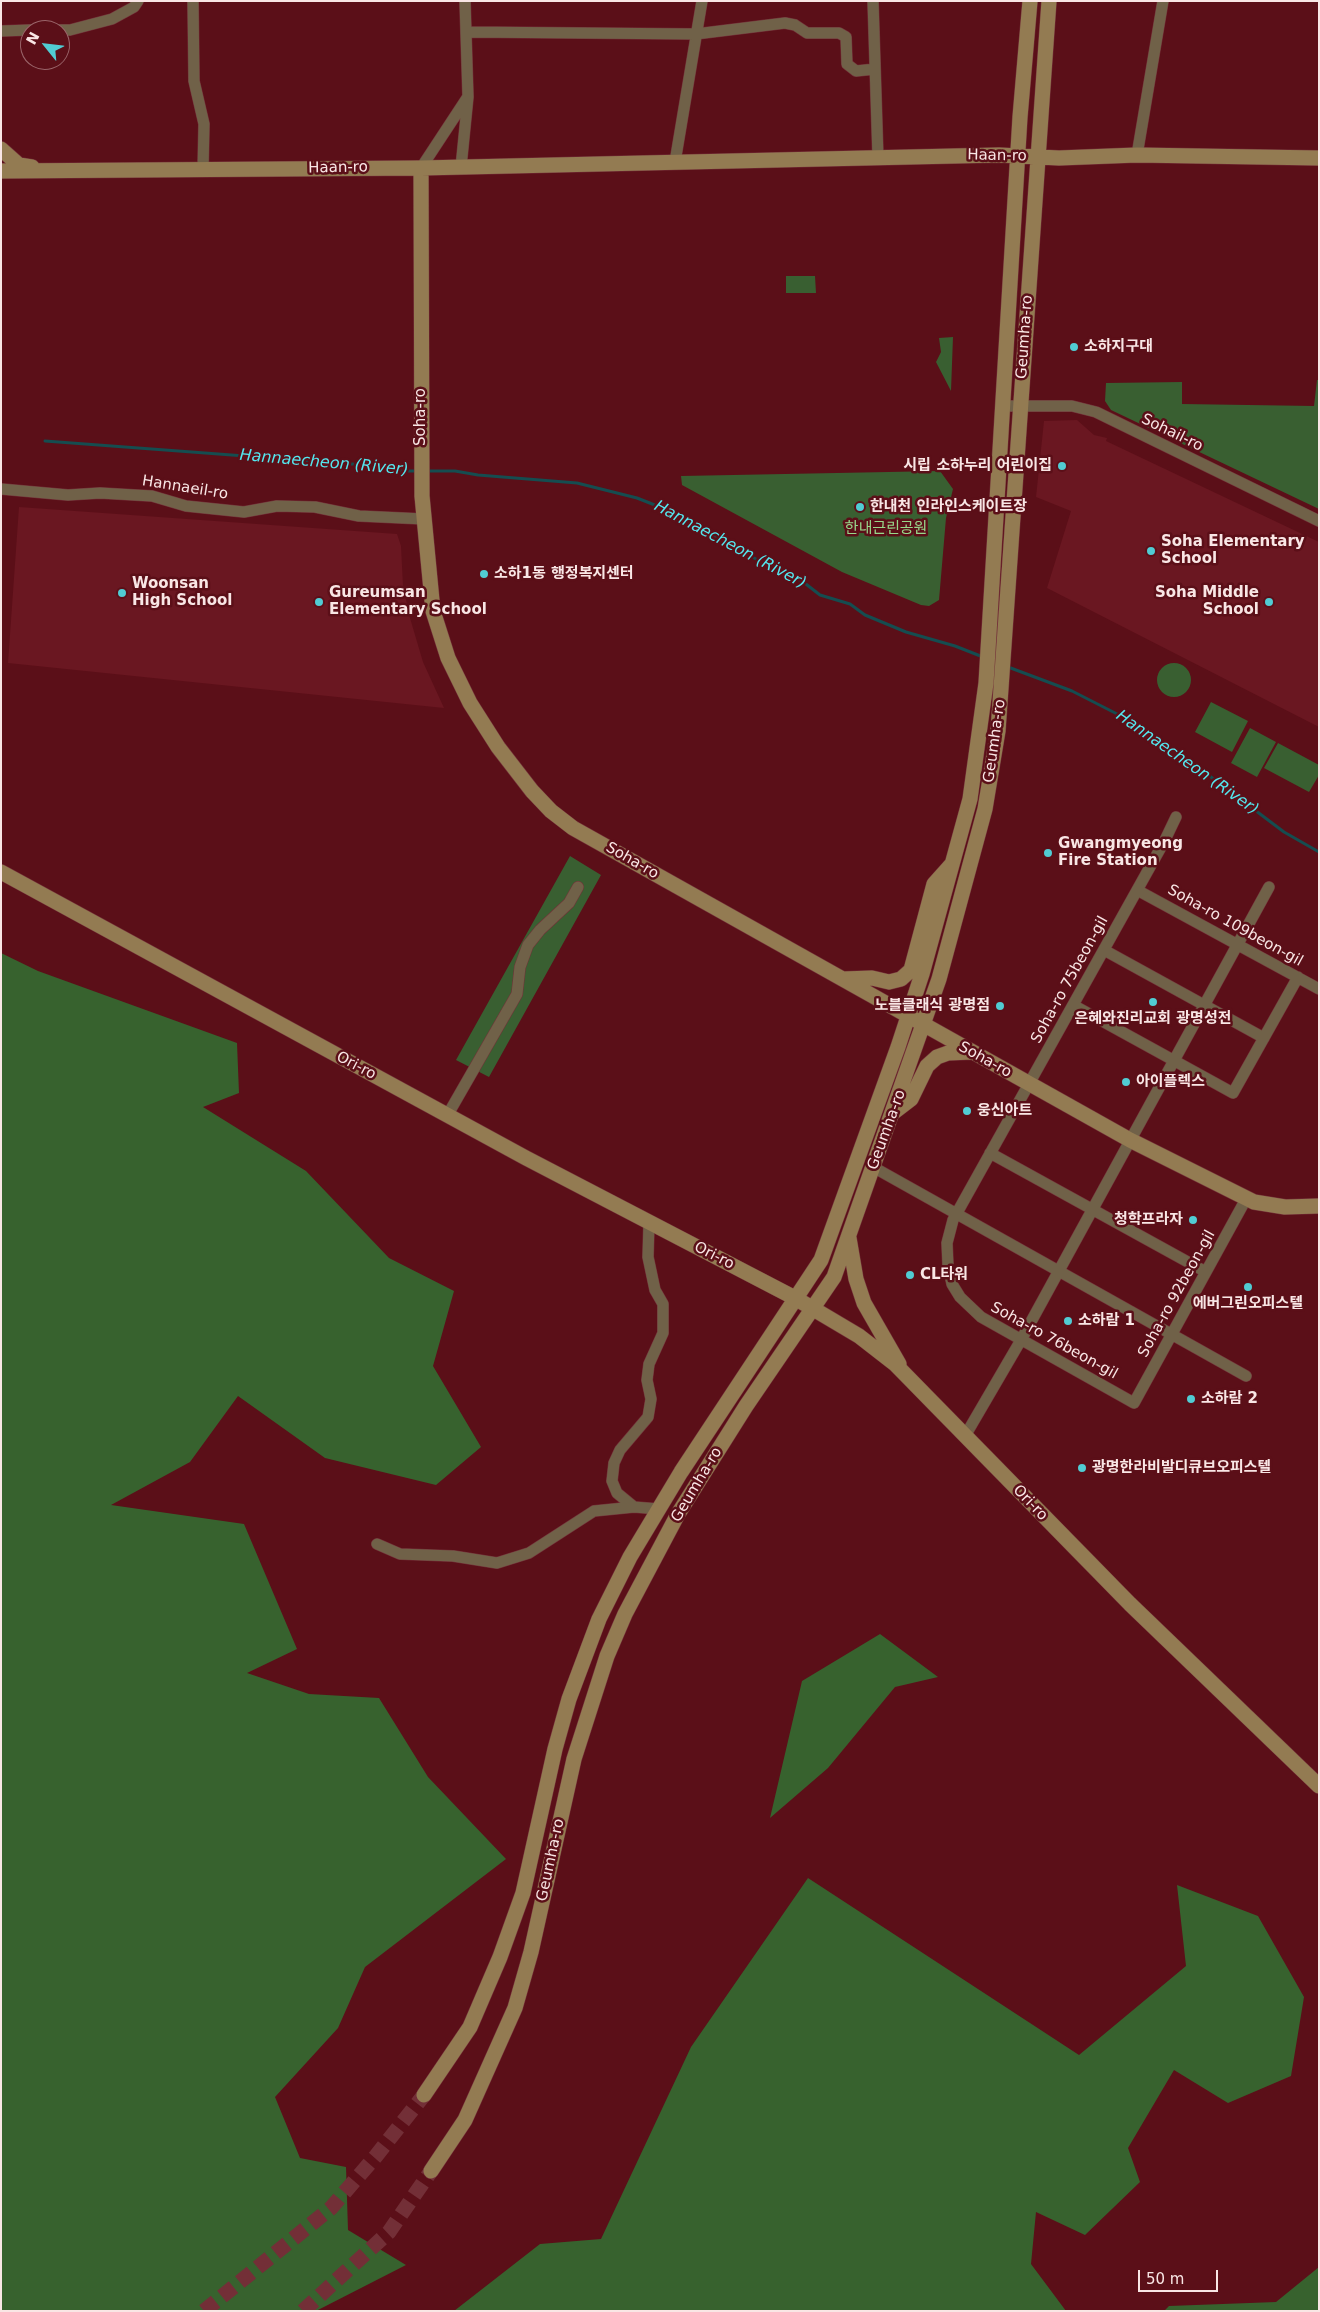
<!DOCTYPE html>
<html>
<head>
<meta charset="utf-8">
<style>
  body { margin:0 }
  #map { position:relative; width:1320px; height:2312px; overflow:hidden; background:#5b0f18; font-family:"DejaVu Sans",sans-serif }
  canvas { display:block }
  .frame { position:absolute; inset:0; border:2px solid #f9e6e5; pointer-events:none }
  .north { position:absolute; left:20px; top:20px; width:50px; height:50px; box-sizing:border-box; background:#5b0f18; border:1px solid #9a656a; border-radius:50%; rotate:299deg; font-size:14px; font-weight:700; line-height:20px; text-align:center; color:#f9e6e5 }
  .north::after { content:''; display:block; margin:auto; width:18px; height:22px; background:#51ccd3; clip-path:polygon(50% 0,100% 100%,50% 72%,0 100%) }
  .scale { position:absolute; left:1138px; top:2270px; width:80px; height:22px; box-sizing:border-box; border:2px solid #f9e6e5; border-top:0; padding-left:6px; font-size:15px; line-height:18px; white-space:nowrap; color:#f9e6e5; -webkit-text-stroke:4px #5b0f18; paint-order:stroke }
</style>
</head>
<body>
<div id="map">
<canvas width="1320" height="2312"></canvas>
<div class="frame"></div>
<div class="north">N</div>
<div class="scale">50 m</div>
</div>
<script>
const ctx = document.querySelector('canvas').getContext('2d');
ctx.lineJoin = 'round';
function fill(path, color) { ctx.fillStyle = color; ctx.fill(path, 'evenodd'); }
const poly = rows => new Path2D(rows.map(r => 'M' + r).join(''));
function trace(path, color, width, dash) { ctx.strokeStyle = color; ctx.lineWidth = width; ctx.lineCap = dash ? 'butt' : 'round'; ctx.setLineDash(dash || []); ctx.stroke(path); }
function label(font, color, halo, rows, align = 'center') {
  ctx.font = font + ' "DejaVu Sans","Noto Sans KR",sans-serif'; ctx.lineWidth = 5; ctx.setLineDash([]); ctx.textBaseline = 'middle'; ctx.strokeStyle = halo; ctx.fillStyle = color; for (const [text, x, y, turn = 0] of rows) {
    ctx.save(); ctx.translate(x, y); ctx.rotate((+turn || 0) * Math.PI / 180); ctx.textAlign = isNaN(turn) ? turn : align; if (halo) ctx.strokeText(text, 0, 0); ctx.fillText(text, 0, 0); ctx.restore();
  }
}
const built = poly([
  [1077,420,1094,435,1107,438,1106,441,1319,542,1319,727,1047,588,1071,511,1036,497,1044,421],
  [19,507,397,534,401,546,403,586,410,618,423,662,444,708,8,663]
]);
const green = poly([
  [786,276,815,276,816,293,786,293],
  [953,337,951,391,936,362,941,352,939,338],
  [1317,380,1319,380,1319,509,1111,410,1105,401,1106,383,1182,382,1182,404,1314,406],
  [940,471,953,489,946,518,939,600,929,606,921,605,842,572,682,485,681,476],
  '1157 680a17 17 0 1 1 34 0a17 17 0 1 1-34 0Z',
  [1211,702,1248,721,1232,752,1195,732],
  [1250,728,1276,742,1257,777,1231,763],
  [1278,743,1319,765,1319,775,1309,792,1264,768],
  [570,856,601,875,489,1077,456,1060]
]);
const forest = poly([
  [1,953,38,971,237,1043,239,1093,203,1107,306,1171,389,1258,454,1291,433,1366,481,1447,436,1485,325,1458,238,1396,190,1462,111,1505,244,1524,297,1649,247,1673,309,1694,379,1698,428,1777,506,1859,365,1967,338,2028,275,2097,300,2158,346,2167,348,2230,406,2265,316,2311,1,2311],
  [880,1634,938,1677,895,1687,828,1768,770,1818,802,1681],
  [808,1878,1079,2055,1186,1966,1177,1885,1258,1916,1304,1997,1291,2076,1228,2103,1174,2070,1128,2148,1140,2182,1085,2235,1036,2212,1031,2264,1066,2311,454,2311,540,2244,601,2239,691,2047],
  [1319,2267,1319,2311,1164,2311,1169,2306,1276,2302]
]);
const stream = poly([
  [45,441,365,465,394,471,416,471],
  [425,471,455,471,478,475,577,483,637,498,670,511,781,573,802,581,820,595,850,604,865,615,906,632,955,646,983,657],
  [1008,667,1072,691,1125,718,1195,765,1284,832,1319,852]
]);
const secondaryTunnel = poly([
  [204,2311,331,2208,376,2156,424,2095],
  [303,2311,389,2232,431,2171]
]);
const street = poly([
  [193,1,194,81,204,124,203,170],
  [873,1,878,158],
  [46,30,70,30,112,19,134,7,138,1],
  [1,31,30,30],
  [467,32,696,34,785,23,795,25,807,33,839,33,846,37,847,64,856,71,875,69],
  [1137,155,1163,1],
  [675,162,702,1],
  [461,167,468,97,465,1],
  [421,168,467,98],
  [1003,406,1072,406,1096,412,1319,521],
  [1,489,68,495,100,493,152,496,186,506,244,512,277,506,315,507,359,516,424,519],
  [1176,817,1165,840,953,1220,947,1243,948,1266,952,1284,960,1297,981,1317,1134,1403,1246,1199],
  [1137,890,1319,989],
  [1104,950,1264,1038],
  [1073,1005,1233,1093,1298,977],
  [447,1116,517,994,520,967,528,945,540,930,569,903,578,887],
  [990,1153,1206,1272],
  [873,1167,1246,1376],
  [965,1436,1021,1340,1269,887],
  [634,1507,659,1509],
  [377,1544,400,1554,453,1556,497,1563,529,1553,594,1511,634,1507,617,1493,612,1481,614,1463,620,1450,648,1417,651,1399,647,1380,649,1364,663,1333,663,1304,655,1290,648,1257,649,1223]
]);
const secondary = poly([
  [1,149,19,165,32,167],
  [421,168,422,496,433,611,448,658,470,703,498,747,532,791,551,811,573,828,1130,1140,1254,1202,1285,1207,1319,1206],
  [1,171,421,168,999,155,1059,158,1137,155,1319,158],
  [1,872,526,1158,795,1298,859,1336,895,1364,1130,1604,1319,1786],
  [843,979,872,978,889,982,901,979,911,970,934,884,951,865],
  [894,1112,911,1099,927,1066,937,1057,948,1053,972,1052],
  [849,1238,856,1279,864,1303,899,1364],
  [424,2095,470,2027,500,1957,523,1893,555,1749,569,1699,599,1619,630,1557,681,1472,821,1260,898,1047,922,974,970,799,986,683,1020,117,1030,1],
  [431,2171,465,2120,515,2008,531,1952,574,1759,607,1656,625,1614,678,1514,746,1406,834,1277,939,979,985,809,998,731,1049,1]
]);
const markers = [
  [1074,347,5,"#51ccd3"],
  [1062,466,5,"#51ccd3"],
  [860,507,5,"#51ccd3"],
  [1151,551,5,"#51ccd3"],
  [484,574,5,"#51ccd3"],
  [122,593,5,"#51ccd3"],
  [319,602,5,"#51ccd3"],
  [1269,602,5,"#51ccd3"],
  [1048,853,5,"#51ccd3"],
  [1153,1002,5,"#51ccd3"],
  [1000,1006,5,"#51ccd3"],
  [1126,1082,5,"#51ccd3"],
  [967,1111,5,"#51ccd3"],
  [1193,1220,5,"#51ccd3"],
  [910,1275,5,"#51ccd3"],
  [1248,1287,5,"#51ccd3"],
  [1068,1321,5,"#51ccd3"],
  [1191,1399,5,"#51ccd3"],
  [1082,1468,5,"#51ccd3"]
];
const streetNames = [
  ["Haan-ro",997,156,1],
  ["Haan-ro",338,168,-1],
  ["Geumha-ro",1025,337,-86],
  ["Soha-ro",421,417,-90],
  ["Sohail-ro",1172,433,26],
  ["Hannaeil-ro",185,488,9],
  ["Geumha-ro",995,741,-82],
  ["Soha-ro",632,861,30],
  ["Soha-ro 109beon-gil",1235,926,29],
  ["Soha-ro 75beon-gil",1070,980,-61],
  ["Soha-ro",985,1060,29],
  ["Ori-ro",356,1066,28],
  ["Geumha-ro",887,1130,-70],
  ["Ori-ro",714,1256,27],
  ["Soha-ro 92beon-gil",1177,1294,-61],
  ["Soha-ro 76beon-gil",1054,1341,29],
  ["Geumha-ro",697,1485,-59],
  ["Ori-ro",1030,1503,46],
  ["Geumha-ro",551,1860,-78]
];
const poiNames = [
  ["소하지구대",1084,347],
  ["시립 소하누리 어린이집",1052,466,"right"],
  ["한내천 인라인스케이트장",870,507],
  ["Soha Elementary",1161,542],
  ["School",1161,559],
  ["소하1동 행정복지센터",494,574],
  ["Woonsan",132,584],
  ["High School",132,601],
  ["Gureumsan",329,593],
  ["Elementary School",329,610],
  ["Soha Middle",1259,593,"right"],
  ["School",1259,610,"right"],
  ["Gwangmyeong",1058,844],
  ["Fire Station",1058,861],
  ["노블클래식 광명점",990,1006,"right"],
  ["은혜와진리교회 광명성전",1153,1019,"center"],
  ["아이플렉스",1136,1082],
  ["웅신아트",977,1111],
  ["청학프라자",1183,1220,"right"],
  ["CL타워",920,1275],
  ["에버그린오피스텔",1248,1304,"center"],
  ["소하람 1",1078,1321],
  ["소하람 2",1201,1399],
  ["광명한라비발디큐브오피스텔",1092,1468]
];
const parkNames = [
  ["한내근린공원",886,529]
];
const waterNames = [
  ["Hannaecheon (River)",324,463,5],
  ["Hannaecheon (River)",730,545,28],
  ["Hannaecheon (River)",1187,763,35]
];
fill(built, '#6a1721');
fill(green, '#395f31');
fill(forest, '#37622e');
trace(stream, '#154d50', 3);
trace(secondaryTunnel, '#732f37', 15, [15, 8]);
trace(street, '#743139', 12);
trace(secondary, '#743139', 16);
trace(street, '#706148', 11);
trace(secondary, '#937b52', 15);
for (const [x, y, r, color] of markers) { const dot = new Path2D(); dot.arc(x, y, r, 0, 2 * Math.PI); ctx.fillStyle = color; ctx.fill(dot); trace(dot, '#5b0f18', 2); }
label('15px', '#f9e6e5', '#5b0f18', streetNames);
label('bold 15px', '#f9e6e5', '#5b0f18', poiNames, 'left');
label('15px', '#98d88b', '#5b0f18', parkNames);
label('italic 16px', '#54e7ef', '#5b0f18', waterNames);
</script>
</body>
</html>
